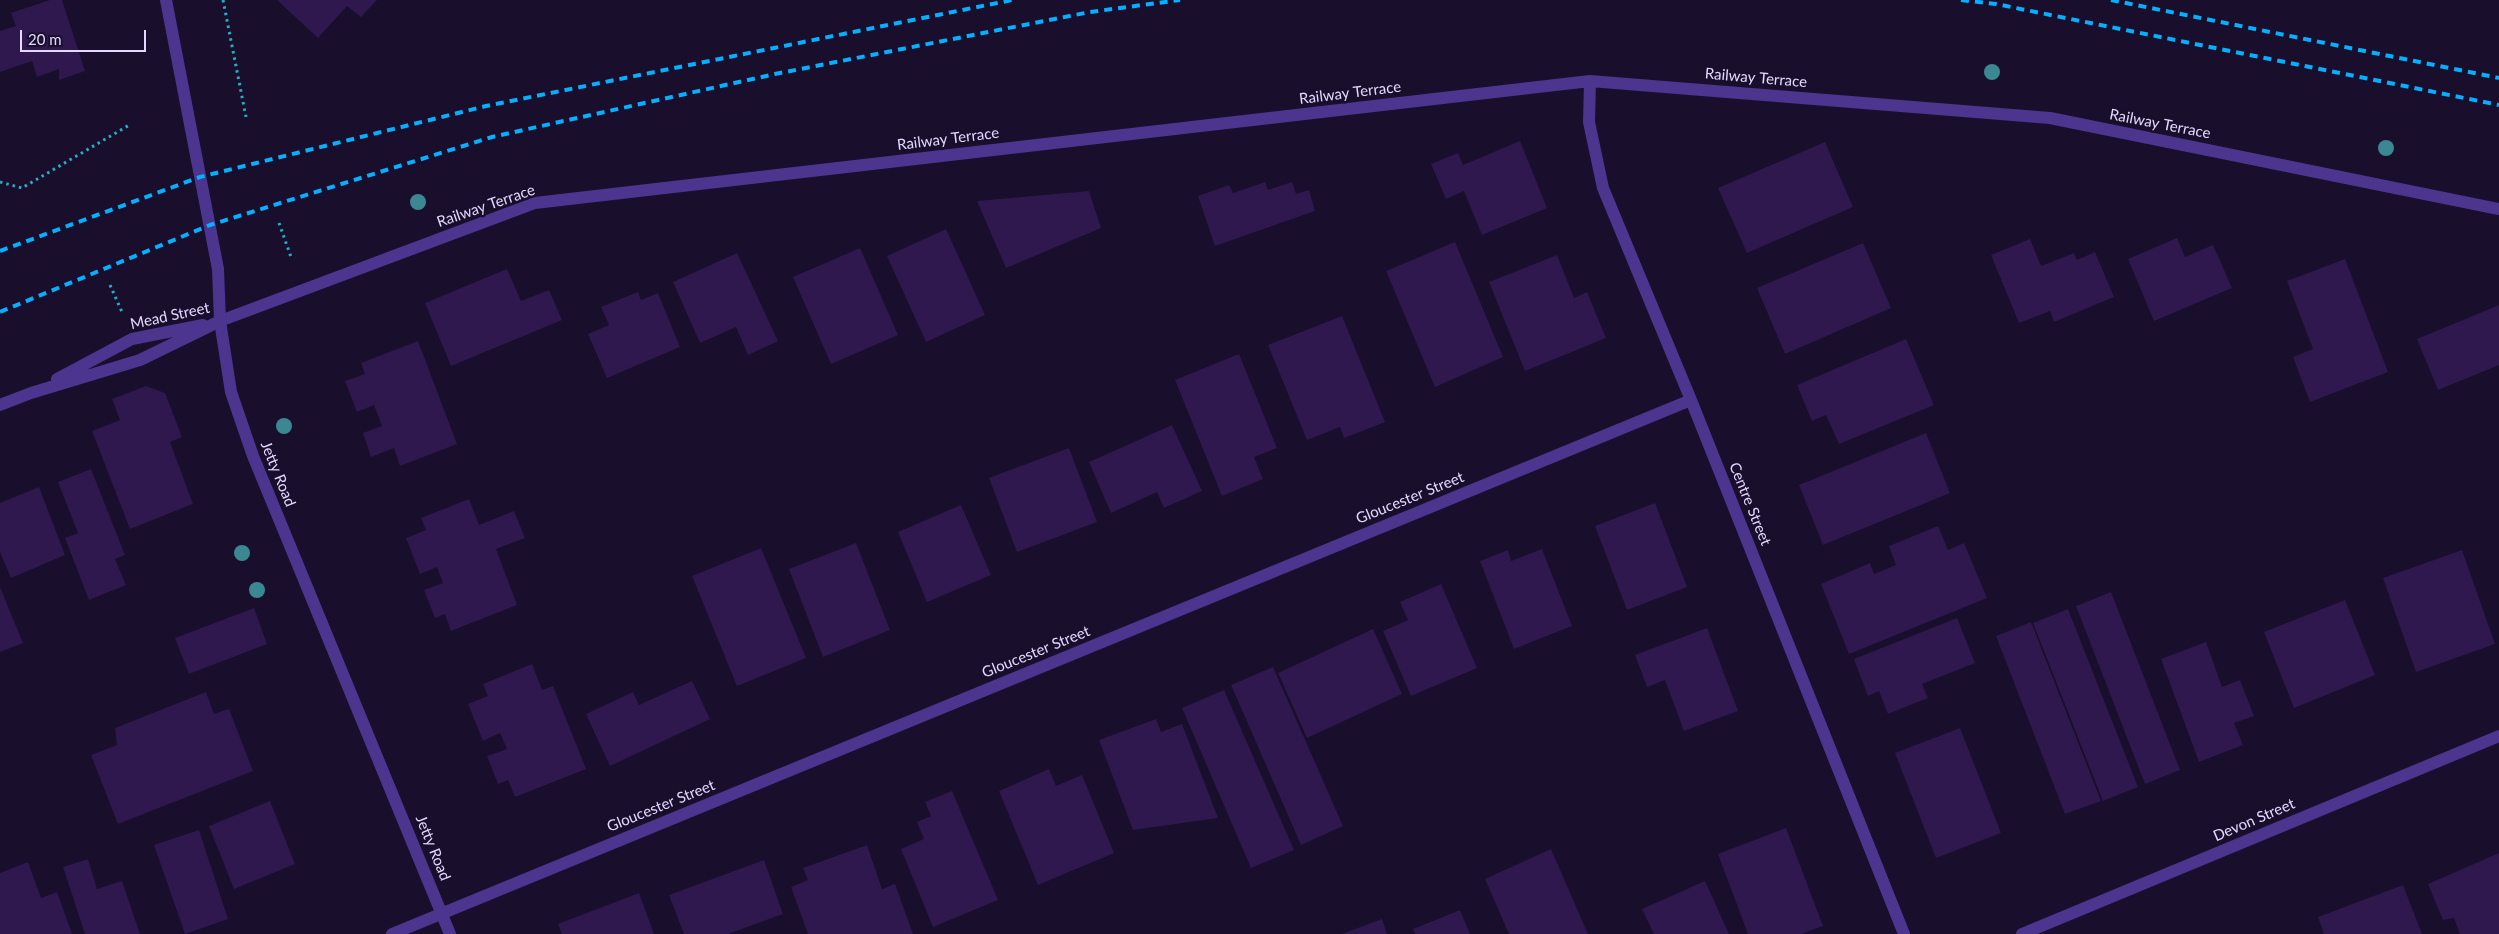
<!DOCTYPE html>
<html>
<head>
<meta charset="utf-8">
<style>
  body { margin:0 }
  #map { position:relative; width:2499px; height:934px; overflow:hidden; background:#190e2b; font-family:Lato,sans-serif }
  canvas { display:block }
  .scale { position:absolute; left:20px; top:30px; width:126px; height:22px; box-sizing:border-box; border:2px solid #e4d8ff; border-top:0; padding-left:6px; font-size:15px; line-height:18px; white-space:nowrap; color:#e4d8ff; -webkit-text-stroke:4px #190e2b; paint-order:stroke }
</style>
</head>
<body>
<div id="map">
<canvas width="2499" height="934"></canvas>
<div class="scale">20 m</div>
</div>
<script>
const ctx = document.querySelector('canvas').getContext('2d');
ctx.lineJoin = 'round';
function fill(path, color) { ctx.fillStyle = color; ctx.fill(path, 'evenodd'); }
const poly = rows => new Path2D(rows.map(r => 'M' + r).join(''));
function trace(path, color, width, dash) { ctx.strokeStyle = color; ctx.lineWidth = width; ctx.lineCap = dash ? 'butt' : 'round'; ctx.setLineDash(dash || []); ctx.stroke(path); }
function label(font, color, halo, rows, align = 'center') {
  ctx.font = font + ' Lato,sans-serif'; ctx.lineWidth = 5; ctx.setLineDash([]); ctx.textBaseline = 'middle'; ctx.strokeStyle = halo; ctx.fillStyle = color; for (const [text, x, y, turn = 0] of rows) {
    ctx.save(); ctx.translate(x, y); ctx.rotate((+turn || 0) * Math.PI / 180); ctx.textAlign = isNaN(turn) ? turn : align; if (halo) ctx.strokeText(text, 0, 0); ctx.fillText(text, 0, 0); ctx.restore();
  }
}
const building = poly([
  [50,0,62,0,85,71,59,80,59,69,37,77,32,61,0,72,0,31,16,26,11,13],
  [277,0,377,0,361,17,347,6,318,38],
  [1520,141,1547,208,1482,235,1464,191,1446,199,1431,164,1458,153,1463,165],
  [1825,142,1853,207,1747,253,1718,188],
  [1265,182,1268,190,1292,182,1296,194,1309,190,1315,211,1215,246,1198,196,1229,185,1233,193],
  [1089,191,1101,228,1006,268,977,201],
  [946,229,985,315,926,342,887,256],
  [2177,238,2185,257,2213,245,2232,288,2154,321,2128,259],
  [2030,239,2041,266,2074,253,2077,260,2095,252,2114,297,2054,322,2050,311,2019,323,1991,255],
  [1455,242,1503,357,1435,387,1386,271],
  [1863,243,1891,308,1785,354,1757,288],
  [860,248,898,335,831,364,793,277],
  [737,253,778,341,748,355,736,327,700,343,673,282],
  [1557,255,1574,298,1587,292,1606,338,1525,371,1489,282],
  [2345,259,2388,372,2310,402,2293,357,2313,349,2287,281],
  [507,269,521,301,549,290,562,320,451,366,425,303],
  [638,292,641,300,658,293,680,347,607,378,588,334,609,325,601,307],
  [2499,305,2499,365,2438,390,2417,339],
  [1342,316,1385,422,1344,438,1340,427,1307,440,1268,345],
  [1906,339,1934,405,1839,444,1826,415,1812,421,1797,385],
  [418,341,457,444,400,466,394,448,371,457,363,433,382,426,374,405,357,412,345,381,365,374,361,363],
  [1239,354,1277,448,1254,457,1263,479,1222,496,1175,380],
  [146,386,165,393,182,437,170,442,193,504,130,529,92,431,120,420,112,399],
  [1172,425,1202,491,1164,508,1157,492,1111,513,1089,462],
  [1926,433,1950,493,1823,545,1799,485],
  [1069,448,1097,522,1017,552,989,478],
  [91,469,125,555,115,559,126,585,89,600,65,538,78,533,58,482],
  [39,487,65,555,11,578,0,552,0,503],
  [469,499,479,525,514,511,525,538,496,549,517,605,451,631,445,614,435,618,424,590,443,583,437,567,420,574,406,538,426,530,421,518],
  [1655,503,1687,587,1627,610,1595,526],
  [961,505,991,575,927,602,898,532],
  [1938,526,1948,550,1964,543,1987,598,1849,654,1821,584,1870,563,1874,574,1896,565,1889,546],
  [856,543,890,630,823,657,789,569],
  [761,548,806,658,737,686,692,576],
  [1542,549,1572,626,1514,649,1480,561,1508,550,1511,561],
  [2462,550,2495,644,2416,672,2383,578],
  [1441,584,1477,668,1411,696,1383,631,1408,620,1400,602],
  [0,587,23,643,0,652],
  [2111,592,2180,770,2145,784,2076,606],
  [2345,600,2375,675,2294,708,2264,632],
  [254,608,267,644,189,674,175,638],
  [2068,609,2138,787,2103,801,2033,623],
  [1957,618,1975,663,1922,684,1928,698,1888,714,1879,691,1868,696,1854,659],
  [2031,622,2101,801,2065,814,1996,636],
  [1707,628,1738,711,1684,731,1665,680,1647,687,1635,655],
  [1373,629,1402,694,1307,738,1278,673],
  [2206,642,2222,687,2240,680,2254,716,2234,723,2243,745,2199,762,2161,659],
  [532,664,542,690,553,686,586,769,515,797,508,780,498,784,487,756,507,749,500,733,483,741,468,704,488,696,483,684],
  [1273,667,1343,826,1301,845,1231,685],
  [692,681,710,719,610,766,586,714,633,692,639,705],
  [1224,690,1294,850,1251,868,1182,708],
  [206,692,214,714,229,709,253,771,118,824,91,755,117,745,115,728],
  [1156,719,1161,732,1182,724,1218,818,1133,830,1099,740],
  [1960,728,2001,833,1936,858,1895,753],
  [1049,769,1056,786,1082,775,1114,853,1038,885,999,791],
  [952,791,998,900,933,927,901,849,924,839,917,822,931,816,925,802],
  [270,801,295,864,234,889,209,826],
  [1786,828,1823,926,1801,934,1748,934,1718,854],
  [199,830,228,919,185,934,154,845],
  [867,845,882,889,895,884,913,934,808,934,791,887,808,880,803,868],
  [1551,849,1588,934,1509,934,1485,879],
  [2499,853,2499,934,2460,934,2454,918,2443,920,2428,884],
  [88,859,97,889,122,881,140,934,85,934,63,867],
  [764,860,783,914,728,934,684,934,669,895],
  [28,862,41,898,57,892,72,934,0,934,0,873],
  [1705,881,1729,934,1654,934,1642,909],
  [2403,885,2422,934,2324,934,2318,917],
  [639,893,654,934,562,934,558,924],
  [1460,910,1470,934,1415,934,1413,929],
  [1382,919,1387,934,1342,934]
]);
const path = poly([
  [223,0,246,117],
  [0,182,22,188,131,124],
  [279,223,291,257],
  [110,285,122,312]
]);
const minor = poly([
  [1590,81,1589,122,1603,188,1691,400,1904,934],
  [57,379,132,339,203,325],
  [0,405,31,393,140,360,220,321,535,203,1590,81,2050,118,2499,209],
  [392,934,1691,400],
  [2022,934,2499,736]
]);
const tertiary = poly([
  [166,0,218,269,220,321,231,392,253,456,450,934]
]);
const rail = poly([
  [1961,0,1996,4,2499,105],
  [2111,0,2499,78],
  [0,251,200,177,486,106,1012,0],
  [0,312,210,225,492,137,775,74,1090,12,1180,0]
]);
const trees = [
  [1992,72],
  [2386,148],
  [418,202],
  [284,426],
  [242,553],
  [257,590]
];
const streetNames = [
  ["Railway Terrace",1756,78,5],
  ["Railway Terrace",1350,93,-7],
  ["Railway Terrace",2160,124,11],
  ["Railway Terrace",948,139,-7],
  ["Railway Terrace",486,206,-19],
  ["Mead Street",170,316,-12],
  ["Jetty Road",278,474,68],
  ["Gloucester Street",1410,498,-22],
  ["Centre Street",1750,504,68],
  ["Gloucester Street",1036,652,-22],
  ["Gloucester Street",661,806,-22],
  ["Devon Street",2254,820,-23],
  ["Jetty Road",433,848,68]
];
fill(building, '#2e184d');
trace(path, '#24aec6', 3, [2.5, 4]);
trace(minor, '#4b358e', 12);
trace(tertiary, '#4b358e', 12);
trace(rail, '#04b0ff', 4, [8, 6]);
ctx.fillStyle = '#3b8892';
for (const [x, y] of trees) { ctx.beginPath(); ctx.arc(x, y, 8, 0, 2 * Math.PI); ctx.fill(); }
label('15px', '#e4d8ff', '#190e2b', streetNames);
</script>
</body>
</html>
